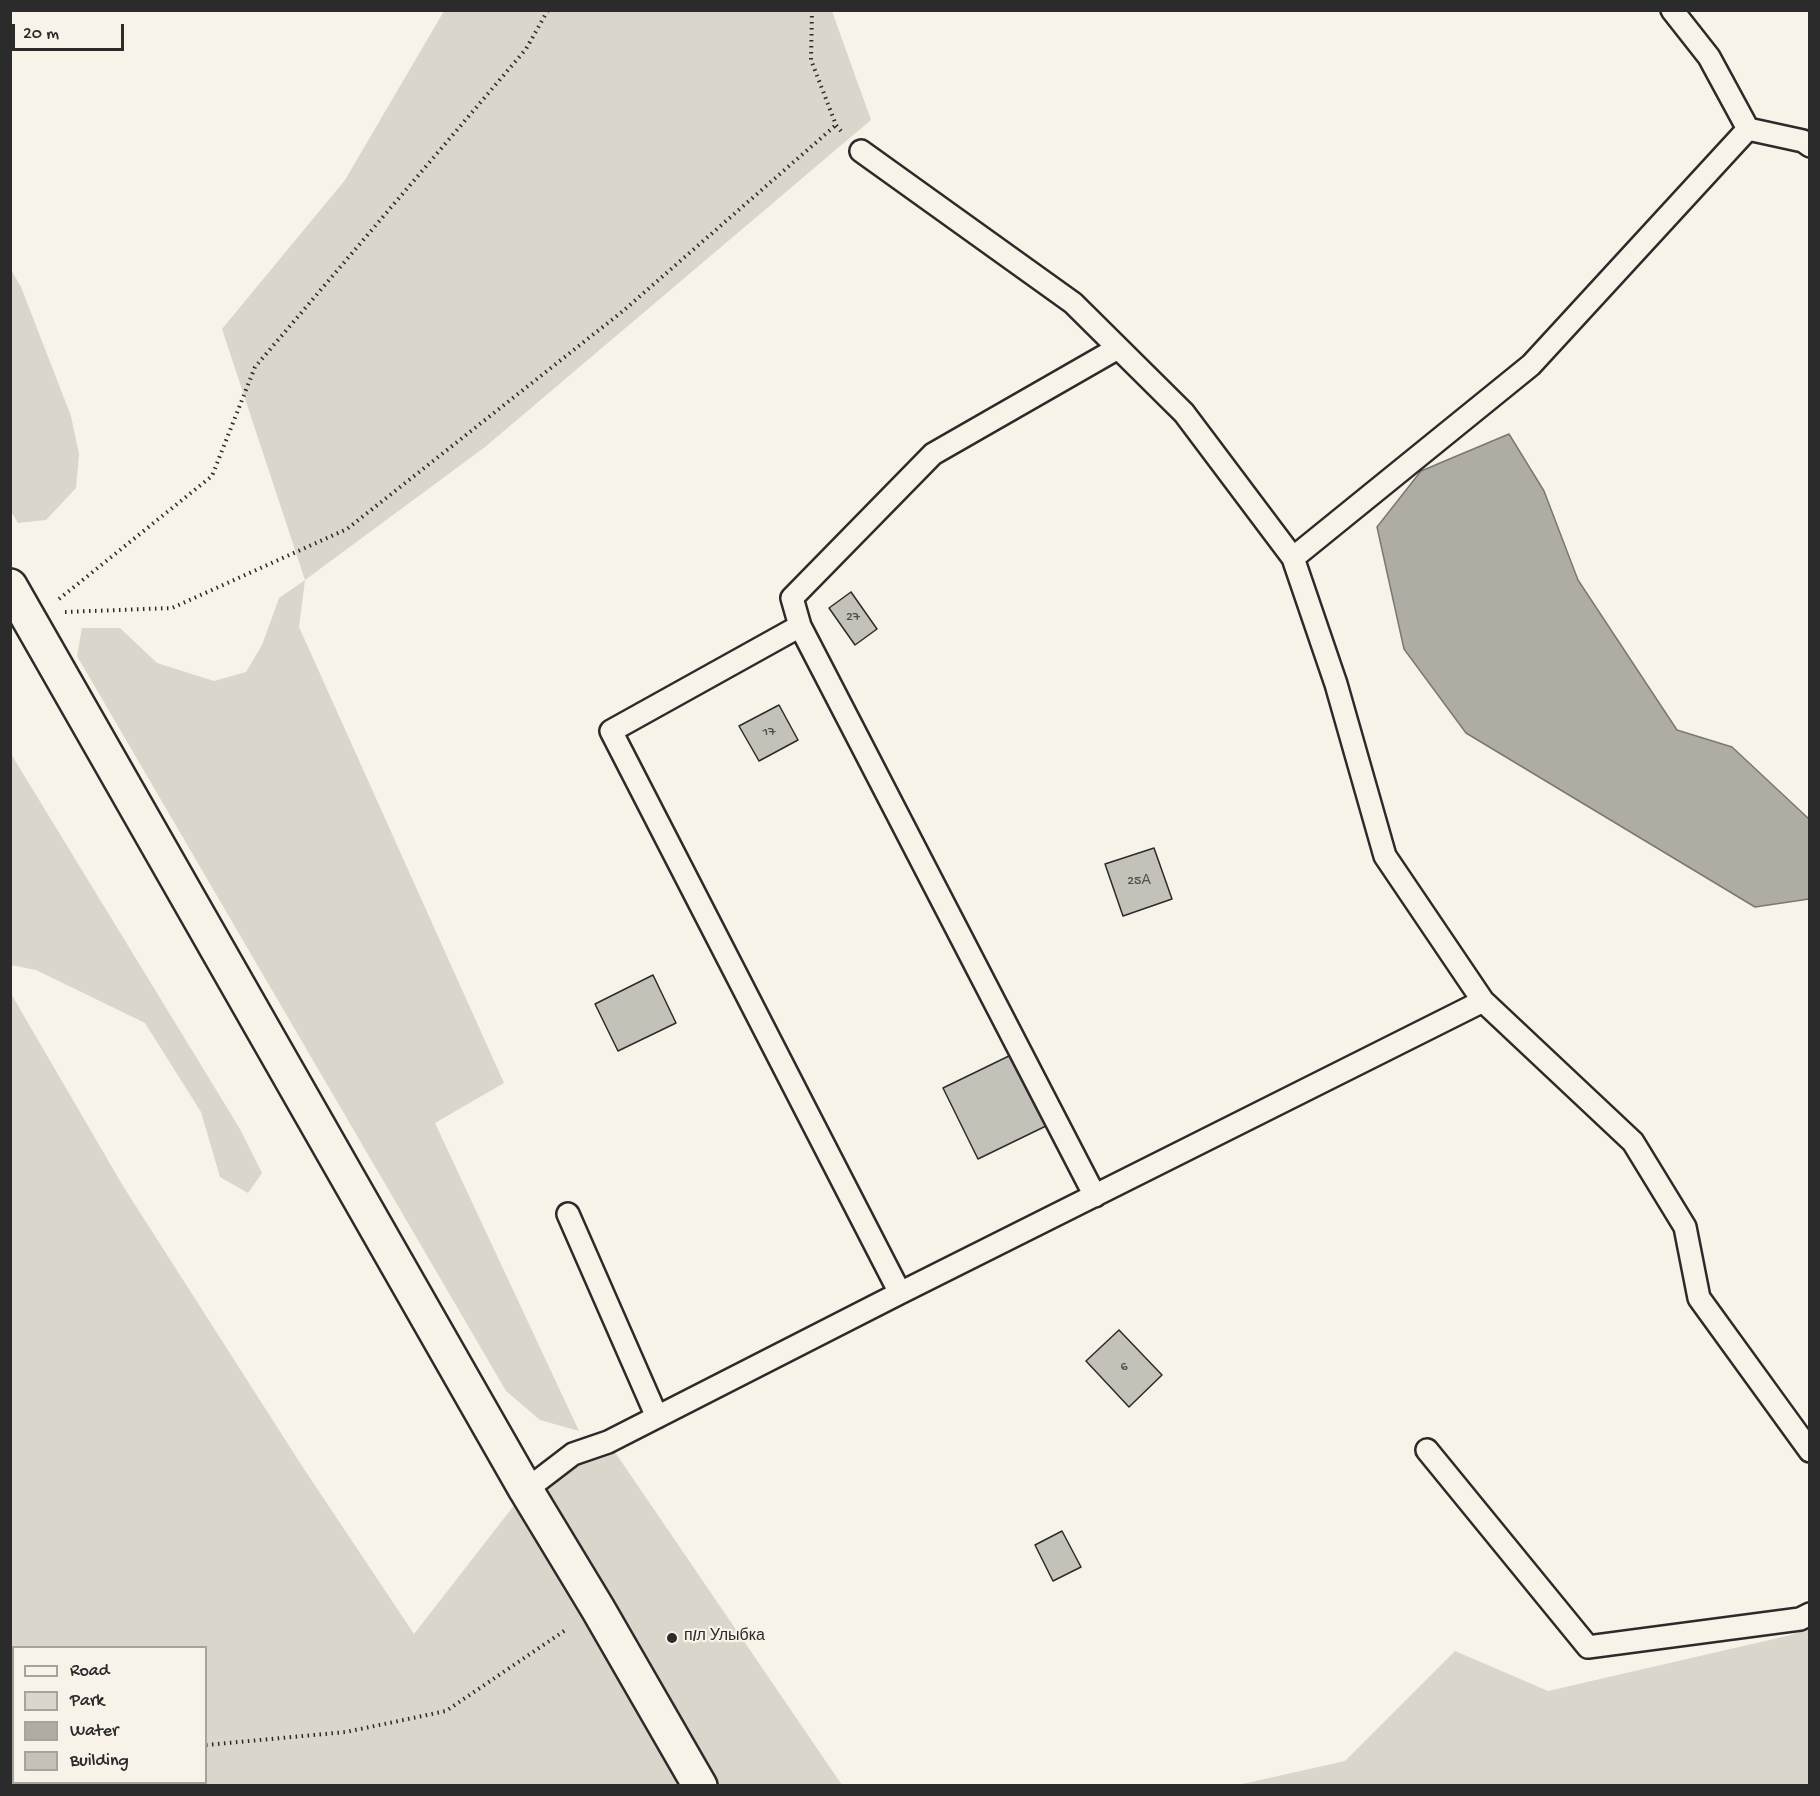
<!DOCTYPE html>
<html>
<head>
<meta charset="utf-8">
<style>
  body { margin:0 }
  #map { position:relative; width:1820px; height:1796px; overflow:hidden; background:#f7f3e8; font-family:"Gochi Hand",sans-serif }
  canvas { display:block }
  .frame { position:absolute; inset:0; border:12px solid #2b2b2b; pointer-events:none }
  .legend { position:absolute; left:12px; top:1646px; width:195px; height:138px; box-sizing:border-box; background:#f7f3e8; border:2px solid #a5a39c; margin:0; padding:8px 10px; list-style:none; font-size:18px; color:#2b2b2b }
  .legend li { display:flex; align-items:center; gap:12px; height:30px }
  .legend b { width:30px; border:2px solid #a5a39c }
  .scale { position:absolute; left:12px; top:24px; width:112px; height:27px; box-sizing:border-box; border:3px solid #2b2b2b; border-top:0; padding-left:8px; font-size:18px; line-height:21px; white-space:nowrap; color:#2b2b2b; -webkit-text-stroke:4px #f7f3e8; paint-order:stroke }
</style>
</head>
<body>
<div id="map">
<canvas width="1820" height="1796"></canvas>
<div class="frame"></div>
<ul class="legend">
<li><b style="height:8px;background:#f7f3e8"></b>Road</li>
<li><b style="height:16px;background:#dad6cc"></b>Park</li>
<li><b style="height:16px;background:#afaca4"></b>Water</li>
<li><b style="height:16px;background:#c4c1b9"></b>Building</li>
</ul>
<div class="scale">20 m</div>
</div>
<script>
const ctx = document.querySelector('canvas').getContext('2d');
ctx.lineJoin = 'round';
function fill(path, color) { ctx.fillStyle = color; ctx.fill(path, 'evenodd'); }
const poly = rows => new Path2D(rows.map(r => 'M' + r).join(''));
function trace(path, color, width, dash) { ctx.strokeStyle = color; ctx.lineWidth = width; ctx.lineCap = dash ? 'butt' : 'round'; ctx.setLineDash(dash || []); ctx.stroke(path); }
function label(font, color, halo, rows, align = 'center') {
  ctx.font = font + ' "Gochi Hand",sans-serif'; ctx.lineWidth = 4.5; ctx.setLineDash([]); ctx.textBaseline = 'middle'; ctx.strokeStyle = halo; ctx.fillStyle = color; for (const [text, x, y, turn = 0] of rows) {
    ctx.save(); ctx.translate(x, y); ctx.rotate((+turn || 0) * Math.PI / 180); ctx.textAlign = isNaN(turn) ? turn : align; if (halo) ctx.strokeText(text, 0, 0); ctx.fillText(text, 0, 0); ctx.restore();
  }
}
const green = poly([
  [444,11,832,11,871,120,485,447,305,580,299,627,504,1083,435,1123,579,1431,540,1420,506,1391,77,656,82,628,120,628,157,663,214,681,246,672,262,645,279,598,305,580,222,329,345,180],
  [10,268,21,287,71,416,79,454,76,488,46,520,18,523,10,510],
  [11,754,240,1129,262,1173,248,1193,220,1177,201,1112,145,1023,36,970,11,965],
  [10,992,123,1186,302,1466,414,1634,526,1490,608,1442,842,1785,11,1785],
  [14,1648,206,1648,206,1782,14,1782],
  [1809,1629,1809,1785,1238,1785,1345,1761,1455,1651,1548,1691,1791,1635]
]);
const water = poly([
  [1509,434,1544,491,1578,580,1677,730,1732,747,1809,819,1809,899,1755,907,1466,733,1404,649,1377,527,1421,471,1509,434]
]);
const building = poly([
  [851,592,877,629,855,645,829,608,851,592],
  [779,705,798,740,759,761,739,726,779,705],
  [1154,848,1172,899,1123,916,1105,864,1154,848],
  [653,975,676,1023,618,1051,595,1004,653,975],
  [1013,1054,1048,1125,978,1159,943,1088,1013,1054],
  [1119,1330,1162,1375,1129,1407,1086,1361,1119,1330],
  [1062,1531,1081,1567,1053,1581,1035,1545,1062,1531]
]);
const path = poly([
  [812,10,811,60,836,125,841,131],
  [59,599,212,476,255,367,526,49,548,10],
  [65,612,172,608,347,529,623,311,836,125],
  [206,1745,346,1732,446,1711,567,1629],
  [10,1760,14,1760]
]);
const lane = poly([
  [1672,10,1709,57,1748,129],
  [861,151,1073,303,1184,413,1293,558,1336,684,1385,856,1483,1001,1633,1142,1685,1227,1699,1298,1810,1451],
  [1293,558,1531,365,1748,129,1803,141,1810,146],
  [800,626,1095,1196],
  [568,1214,657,1417],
  [900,1293,611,731,800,626,792,598,933,454,1118,348],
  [1427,1450,1588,1647,1800,1619,1810,1614],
  [526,1490,573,1454,608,1442,900,1293,1483,1001]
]);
const secondary = poly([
  [10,586,526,1490,598,1609,700,1786]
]);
const markers = [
  [672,1638,6,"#2b2b2b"]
];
const numberNames = [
  ["27",853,618],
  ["17",769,733],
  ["25А",1139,882],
  ["6",1124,1368]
];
const poiNames = [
  ["п/л Улыбка",684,1638]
];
fill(green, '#dad6cc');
fill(water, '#afaca4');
trace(water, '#7a7874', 1.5);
fill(building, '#c4c1b9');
trace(building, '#2b2b2b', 1.5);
trace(lane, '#2b2b2b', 26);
trace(secondary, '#2b2b2b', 38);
trace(path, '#2b2b2b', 4, [1.5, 4.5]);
trace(lane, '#f7f3e8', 21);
trace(secondary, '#f7f3e8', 33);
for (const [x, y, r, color] of markers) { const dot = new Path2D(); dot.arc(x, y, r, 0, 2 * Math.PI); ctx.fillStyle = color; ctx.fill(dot); trace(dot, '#f7f3e8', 2); }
label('14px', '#51504e', null, numberNames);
label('16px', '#2b2b2b', '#f7f3e8', poiNames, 'left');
</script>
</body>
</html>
